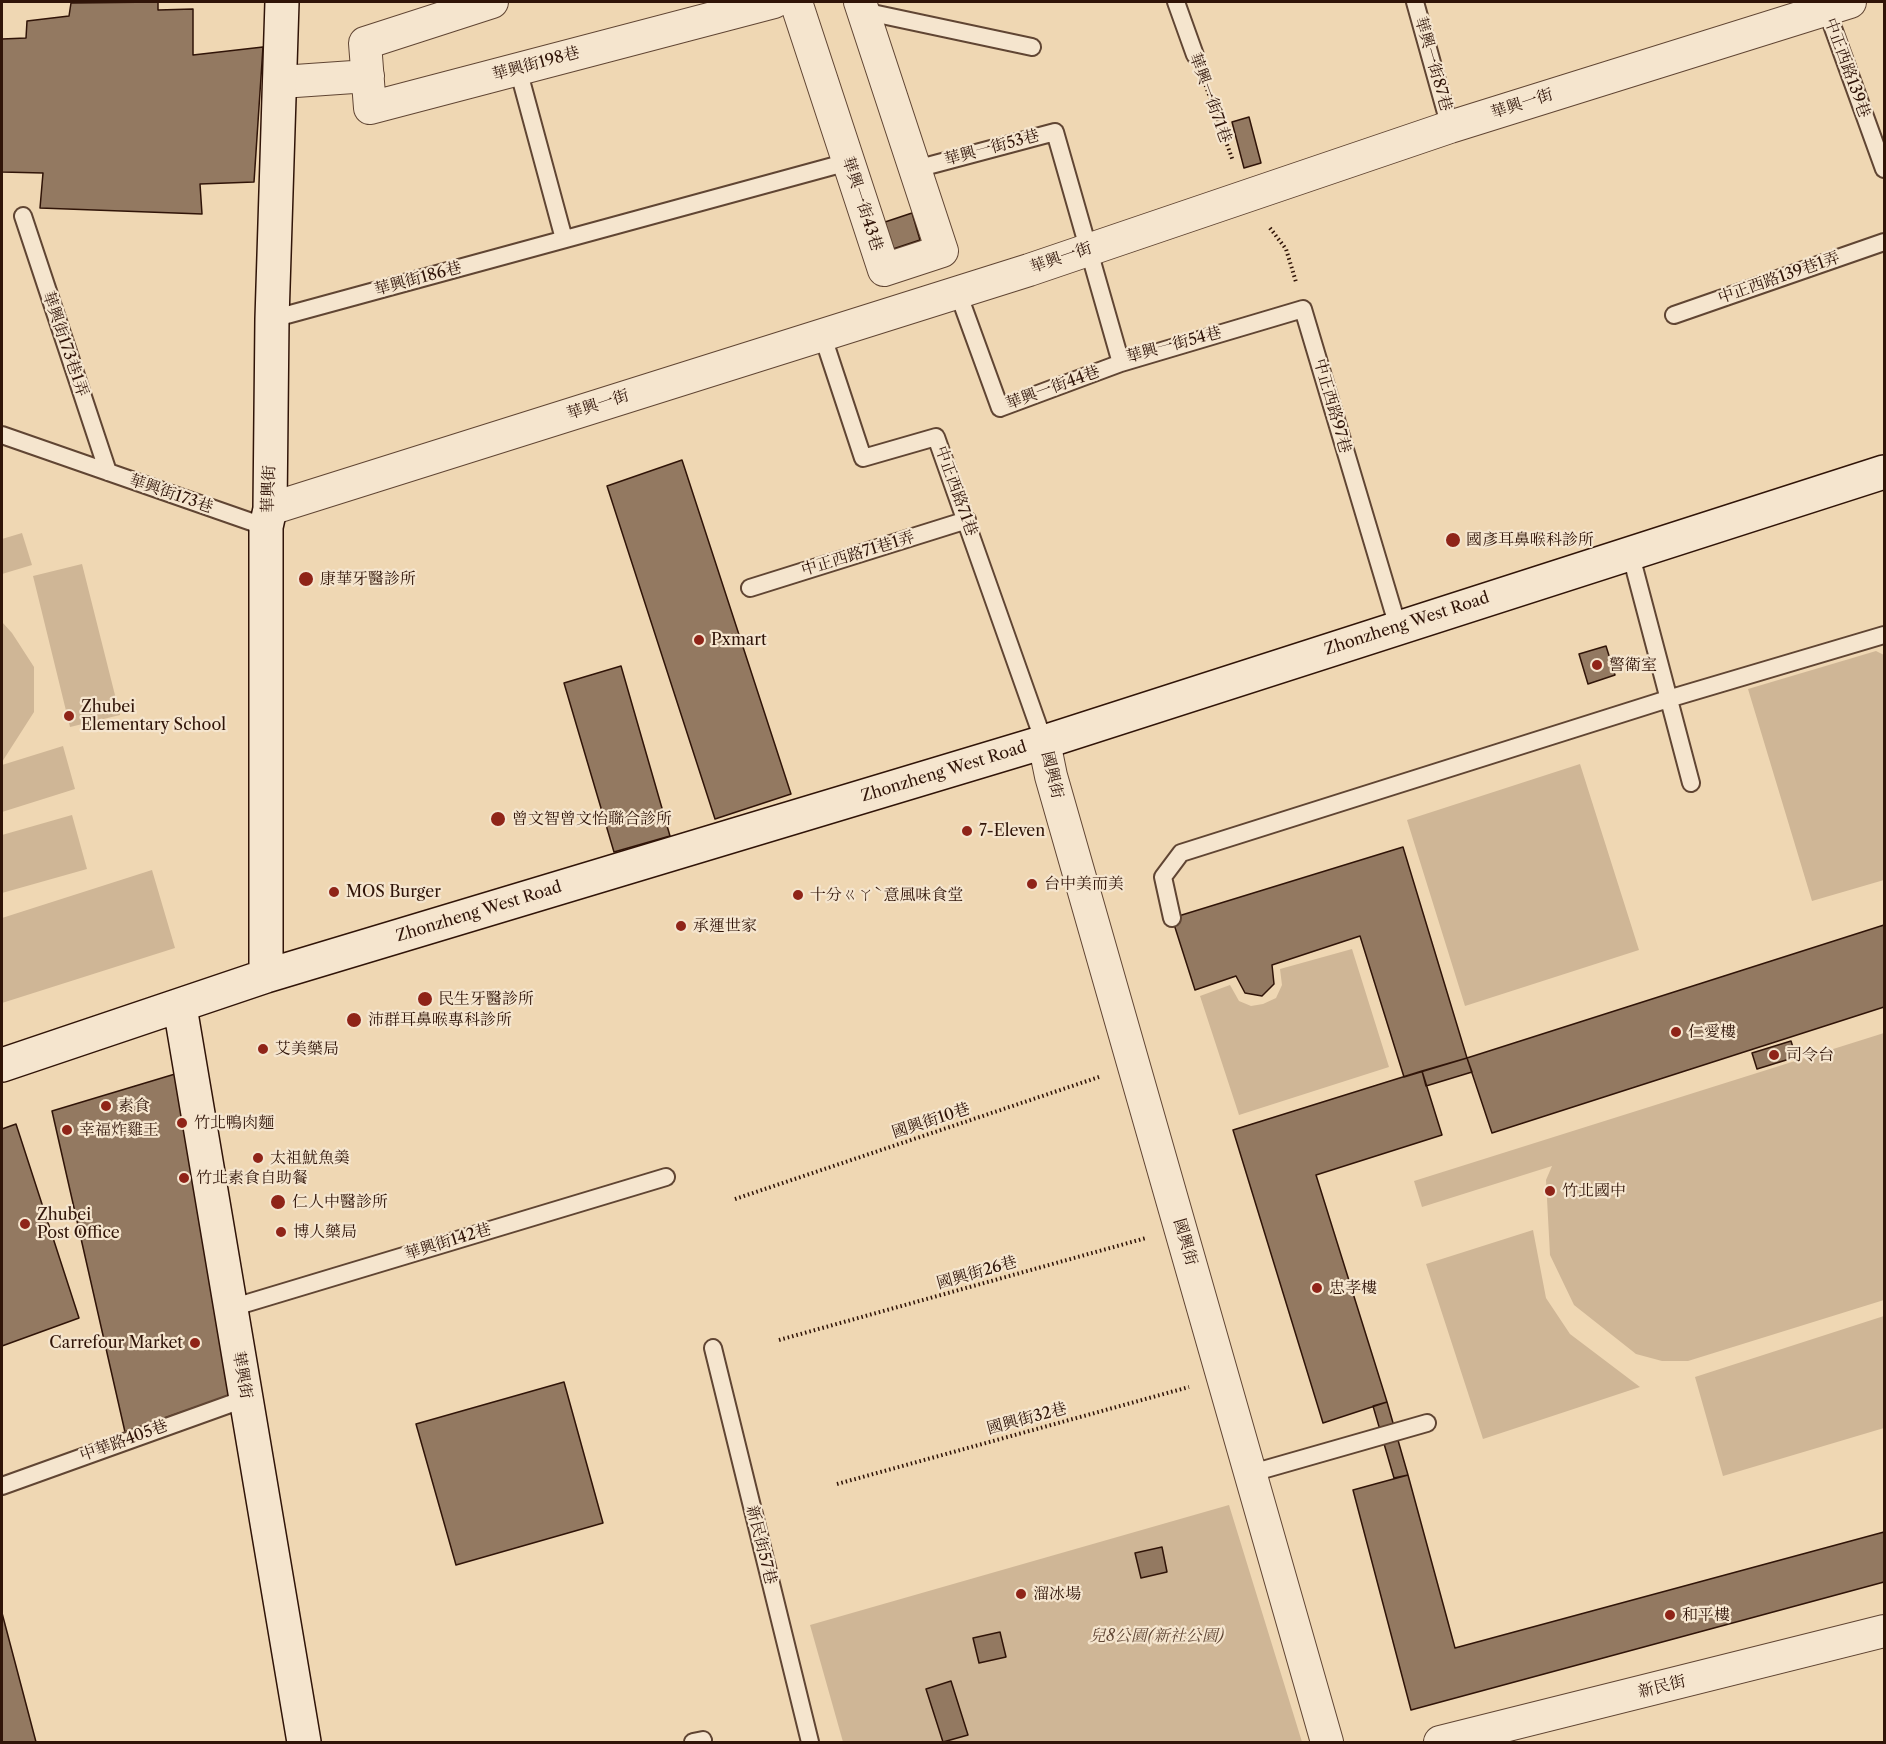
<!DOCTYPE html>
<html>
<head>
<meta charset="utf-8">
<style>
  body { margin:0 }
  #map { position:relative; width:1886px; height:1744px; overflow:hidden; background:#efd7b3; font-family:"Libre Caslon Text",serif }
  canvas { display:block }
  .frame { position:absolute; inset:0; border:3px solid #301408; pointer-events:none }
</style>
</head>
<body>
<div id="map">
<canvas width="1886" height="1744"></canvas>
<div class="frame"></div>
</div>
<script>
const ctx = document.querySelector('canvas').getContext('2d');
ctx.lineJoin = 'round';
function fill(path, color) { ctx.fillStyle = color; ctx.fill(path, 'evenodd'); }
const poly = rows => new Path2D(rows.map(r => 'M' + r).join(''));
function trace(path, color, width, dash) { ctx.strokeStyle = color; ctx.lineWidth = width; ctx.lineCap = dash ? 'butt' : 'round'; ctx.setLineDash(dash || []); ctx.stroke(path); }
function label(font, color, halo, rows, align = 'center') {
  ctx.font = font + ' "Libre Caslon Text","Noto Serif TC",serif'; ctx.lineWidth = 4.5; ctx.setLineDash([]); ctx.textBaseline = 'middle'; ctx.strokeStyle = halo; ctx.fillStyle = color; for (const [text, x, y, turn = 0] of rows) {
    ctx.save(); ctx.translate(x, y); ctx.rotate((+turn || 0) * Math.PI / 180); ctx.textAlign = isNaN(turn) ? turn : align; if (halo) ctx.strokeText(text, 0, 0); ctx.fillText(text, 0, 0); ctx.restore();
  }
}
const green = poly([
  [22,533,32,565,2,574,2,539],
  [82,564,120,715,70,727,33,576],
  [2,622,12,633,34,667,34,712,2,762],
  [1876,651,1884,655,1884,880,1812,901,1748,689],
  [63,746,75,789,2,812,2,765],
  [1580,764,1639,950,1465,1006,1407,820],
  [72,815,87,869,2,893,2,835],
  [152,870,175,948,2,1003,2,918],
  [1352,949,1389,1067,1239,1115,1200,996,1230,985,1239,1001,1251,1006,1263,1004,1276,998,1282,985,1280,969],
  [1884,1033,1884,1300,1688,1361,1662,1361,1636,1354,1574,1305,1550,1255,1546,1180,1552,1166,1422,1207,1414,1181],
  [1533,1230,1546,1298,1570,1334,1640,1387,1483,1439,1426,1264],
  [1884,1316,1884,1428,1723,1476,1695,1377],
  [1229,1505,1302,1742,843,1742,810,1625]
]);
const building = poly([
  [158,2,158,10,193,9,193,55,263,47,254,182,200,184,202,214,40,208,43,173,2,172,2,39,26,38,27,21,69,16,71,3,158,2],
  [1249,117,1261,163,1244,168,1232,122,1249,117],
  [912,213,920,240,893,249,885,222,912,213],
  [682,460,791,794,715,819,607,486,682,460],
  [1606,646,1615,675,1588,684,1579,654,1606,646],
  [621,666,670,836,614,852,564,683,621,666],
  [1403,847,1467,1058,1404,1077,1360,936,1272,965,1274,984,1262,996,1245,993,1236,976,1195,990,1172,918,1403,847],
  [1884,925,1884,1007,1492,1133,1467,1058,1884,925],
  [1791,1041,1796,1057,1757,1069,1752,1053,1791,1041],
  [1467,1058,1472,1072,1426,1086,1422,1071,1467,1058],
  [185,1071,236,1393,125,1432,52,1111,185,1071],
  [1422,1071,1442,1135,1316,1175,1387,1402,1323,1423,1233,1130,1422,1071],
  [16,1124,79,1318,2,1346,2,1129,16,1124],
  [564,1382,603,1523,456,1565,416,1424,564,1382],
  [1387,1402,1408,1475,1394,1478,1373,1406,1387,1402],
  [1408,1475,1455,1648,1884,1532,1884,1582,1411,1710,1353,1490,1408,1475],
  [1162,1547,1167,1572,1141,1578,1135,1553,1162,1547],
  [2,1613,36,1742,2,1742,2,1613],
  [1000,1632,1006,1657,979,1663,973,1638,1000,1632],
  [951,1681,968,1735,943,1742,926,1689,951,1681]
]);
const path = poly([
  [1204,81,1233,161],
  [1270,228,1286,249,1296,282],
  [735,1199,1099,1077],
  [779,1340,1146,1238],
  [837,1484,1189,1387]
]);
const lane = poly([
  [1176,2,1195,55],
  [1415,2,1450,127],
  [1824,3,1884,169],
  [863,11,1032,47],
  [518,69,564,239],
  [916,169,1055,132,1121,363,1303,309,1398,627],
  [23,216,108,472],
  [957,290,1000,408,1121,363],
  [1674,315,1884,242],
  [272,319,848,162],
  [822,334,863,458,936,437,1044,742],
  [2,435,266,527],
  [1630,552,1691,783],
  [750,588,967,520],
  [1172,918,1163,877,1181,853,1668,699,1884,635],
  [231,1308,666,1177],
  [713,1348,810,1742],
  [1252,1473,1427,1423],
  [2,1486,233,1403,246,1395],
  [693,1742,703,1740]
]);
const street = poly([
  [492,2,365,43,370,108,774,2],
  [796,2,884,270,942,251,860,2],
  [281,82,368,76],
  [270,509,1029,270,1450,127,1850,2],
  [1044,742,1051,776,1327,1742],
  [1440,1742,1884,1631]
]);
const secondary = poly([
  [266,976,266,527,270,509,272,319,282,2],
  [180,1007,304,1742],
  [2,1065,266,976,1044,742,1884,472]
]);
const markers = [
  [1453,540,8,"#8f2418"],
  [306,579,8,"#8f2418"],
  [699,640,6,"#8f2418"],
  [1597,665,6,"#8f2418"],
  [69,716,6,"#8f2418"],
  [498,819,8,"#8f2418"],
  [967,831,6,"#8f2418"],
  [1032,884,6,"#8f2418"],
  [334,892,6,"#8f2418"],
  [798,895,6,"#8f2418"],
  [681,926,6,"#8f2418"],
  [425,999,8,"#8f2418"],
  [354,1020,8,"#8f2418"],
  [1676,1032,6,"#8f2418"],
  [263,1049,6,"#8f2418"],
  [1774,1055,6,"#8f2418"],
  [106,1106,6,"#8f2418"],
  [182,1123,6,"#8f2418"],
  [67,1130,6,"#8f2418"],
  [258,1158,6,"#8f2418"],
  [184,1178,6,"#8f2418"],
  [1550,1191,6,"#8f2418"],
  [278,1202,8,"#8f2418"],
  [25,1224,6,"#8f2418"],
  [281,1232,6,"#8f2418"],
  [1317,1288,6,"#8f2418"],
  [195,1343,6,"#8f2418"],
  [1021,1594,6,"#8f2418"],
  [1670,1615,6,"#8f2418"]
];
const streetNames = [
  ["華興街198巷",536,64,-15],
  ["華興一街87巷",1433,64,74],
  ["中正西路139巷",1847,68,70],
  ["華興一街71巷",1210,98,70],
  ["華興一街",1522,104,-18],
  ["華興一街53巷",992,148,-15],
  ["華興一街43巷",862,204,72],
  ["華興一街",1061,258,-19],
  ["中正西路139巷1弄",1779,278,-19],
  ["華興街186巷",418,279,-15],
  ["華興街173巷1弄",65,344,71],
  ["華興一街54巷",1174,345,-15],
  ["華興一街44巷",1053,388,-20],
  ["華興一街",598,405,-18],
  ["中正西路97巷",1332,406,74],
  ["華興街",269,489,-88],
  ["中正西路71巷",956,491,70],
  ["華興街173巷",171,494,19],
  ["中正西路71巷1弄",858,554,-17],
  ["Zhonzheng West Road",1407,624,-18],
  ["Zhonzheng West Road",944,772,-17],
  ["國興街",1052,775,77],
  ["Zhonzheng West Road",479,912,-17],
  ["國興街10巷",931,1121,-18],
  ["華興街142巷",448,1242,-17],
  ["國興街",1185,1242,74],
  ["國興街26巷",977,1273,-16],
  ["華興街",242,1375,80],
  ["國興街32巷",1027,1419,-15],
  ["中華路405巷",124,1441,-20],
  ["新民街57巷",761,1545,76],
  ["新民街",1662,1687,-14]
];
const poiNames = [
  ["國彥耳鼻喉科診所",1466,540],
  ["康華牙醫診所",320,579],
  ["Pxmart",711,640],
  ["警衛室",1609,665],
  ["Zhubei",81,707],
  ["Elementary School",81,725],
  ["曾文智曾文怡聯合診所",512,819],
  ["7-Eleven",979,831],
  ["台中美而美",1044,884],
  ["MOS Burger",346,892],
  ["十分ㄍㄚˋ意風味食堂",810,895],
  ["承運世家",693,926],
  ["民生牙醫診所",438,999],
  ["沛群耳鼻喉專科診所",368,1020],
  ["仁愛樓",1688,1032],
  ["艾美藥局",275,1049],
  ["司令台",1786,1055],
  ["素食",118,1106],
  ["竹北鴨肉麵",194,1123],
  ["幸福炸雞王",79,1130],
  ["太祖魷魚羮",270,1158],
  ["竹北素食自助餐",196,1178],
  ["竹北國中",1562,1191],
  ["仁人中醫診所",292,1202],
  ["Zhubei",37,1215],
  ["Post Office",37,1233],
  ["博人藥局",293,1232],
  ["忠孝樓",1329,1288],
  ["Carrefour Market",183,1343,"right"],
  ["溜冰場",1033,1594],
  ["和平樓",1682,1615]
];
const parkNames = [
  ["兒8公園(新社公園)",1157,1636]
];
fill(green, '#cfb696');
fill(building, '#937961');
trace(building, '#301408', 1.5);
trace(lane, '#604533', 20);
trace(street, '#604533', 34);
trace(secondary, '#301408', 36);
trace(path, '#301408', 4, [1.5, 3]);
trace(lane, '#f5e5ce', 16);
trace(street, '#f5e5ce', 32);
trace(secondary, '#f5e5ce', 33);
for (const [x, y, r, color] of markers) { const dot = new Path2D(); dot.arc(x, y, r, 0, 2 * Math.PI); ctx.fillStyle = color; ctx.fill(dot); trace(dot, '#f5e5ce', 2); }
label('16px', '#301408', '#f5e5ce', streetNames);
label('16px', '#301408', '#f5e5ce', poiNames, 'left');
label('italic 16px', '#604533', '#f5e5ce', parkNames);
</script>
</body>
</html>
